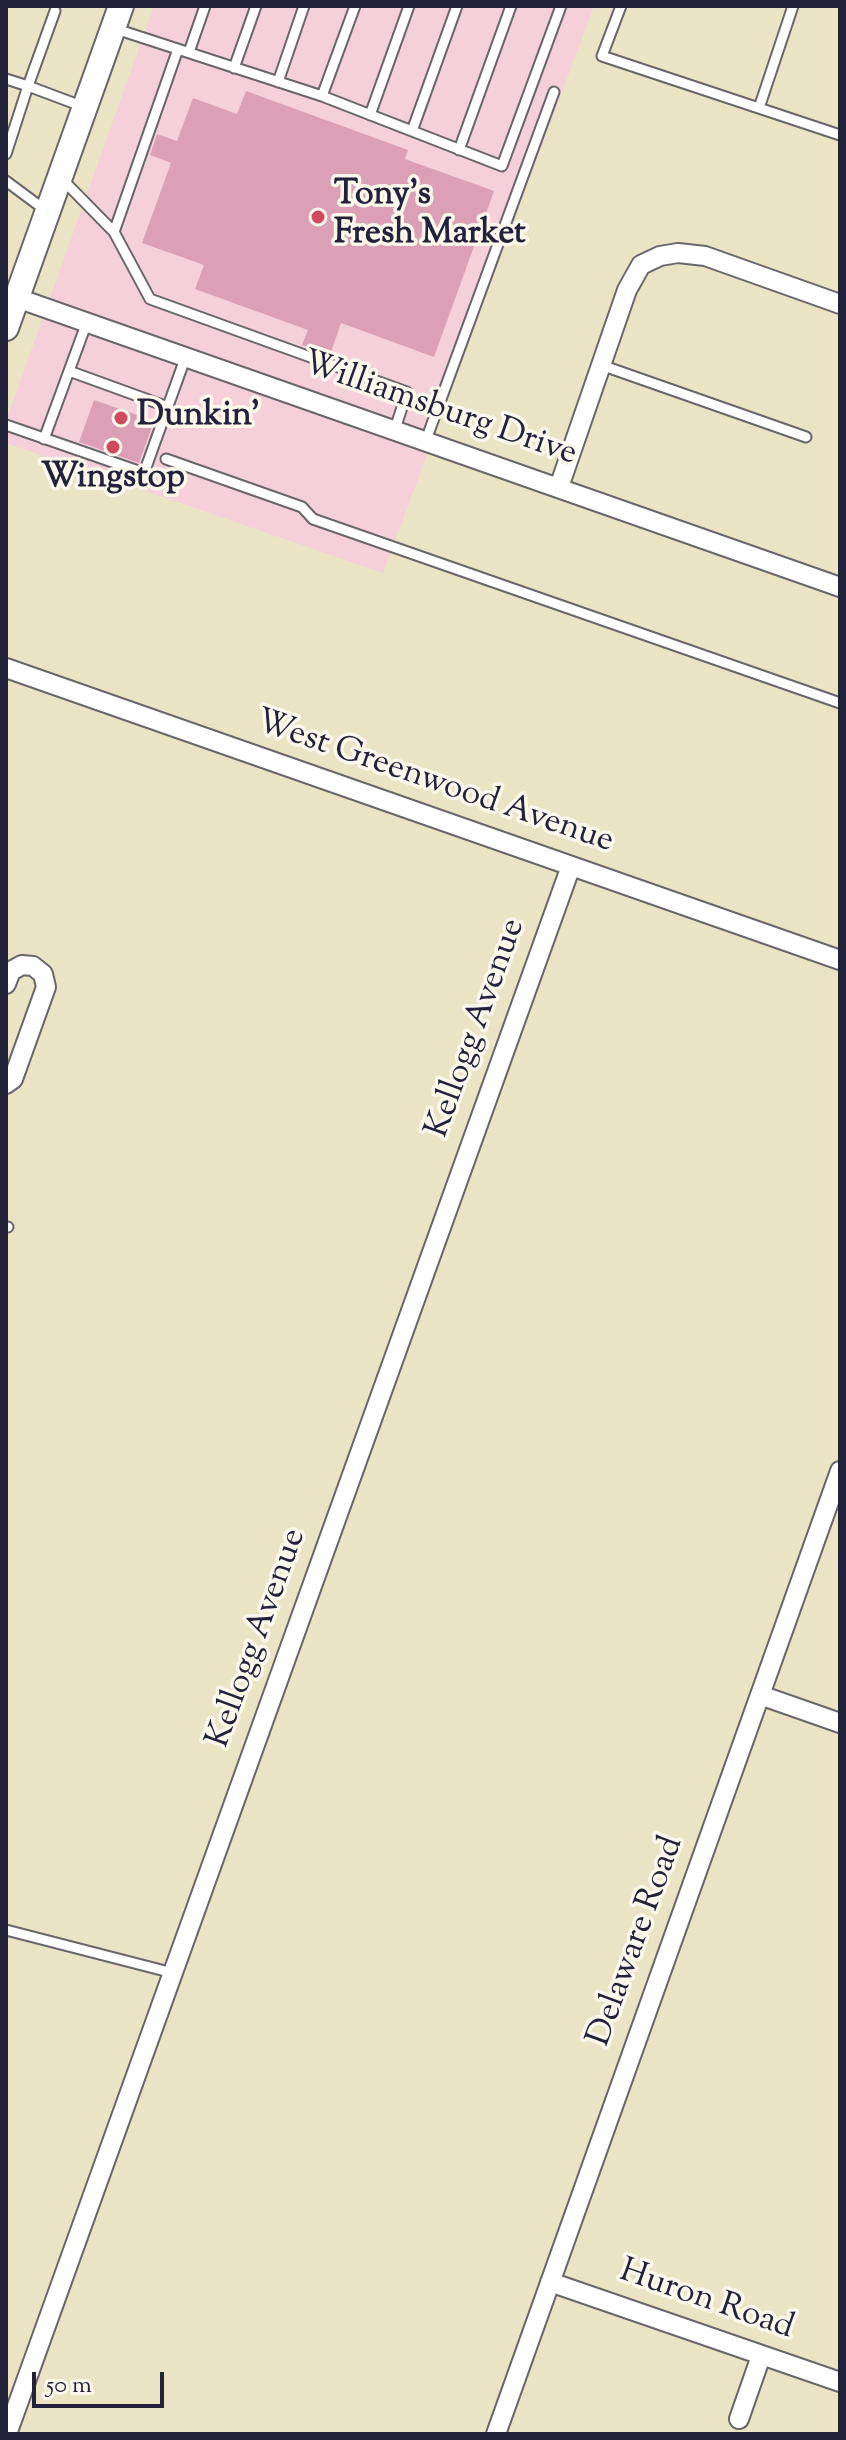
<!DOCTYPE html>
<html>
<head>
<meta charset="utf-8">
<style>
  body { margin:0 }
  #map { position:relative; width:846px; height:2440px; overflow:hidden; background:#eae4c5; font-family:"Sorts Mill Goudy",serif }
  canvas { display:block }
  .frame { position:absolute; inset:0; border:8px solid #22223b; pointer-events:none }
  .scale { position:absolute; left:32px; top:2372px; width:132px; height:36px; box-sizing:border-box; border:4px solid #22223b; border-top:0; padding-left:10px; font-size:24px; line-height:28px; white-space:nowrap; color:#22223b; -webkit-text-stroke:6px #fbf7ec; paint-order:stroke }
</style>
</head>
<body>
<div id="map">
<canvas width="846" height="2440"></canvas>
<div class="frame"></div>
<div class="scale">50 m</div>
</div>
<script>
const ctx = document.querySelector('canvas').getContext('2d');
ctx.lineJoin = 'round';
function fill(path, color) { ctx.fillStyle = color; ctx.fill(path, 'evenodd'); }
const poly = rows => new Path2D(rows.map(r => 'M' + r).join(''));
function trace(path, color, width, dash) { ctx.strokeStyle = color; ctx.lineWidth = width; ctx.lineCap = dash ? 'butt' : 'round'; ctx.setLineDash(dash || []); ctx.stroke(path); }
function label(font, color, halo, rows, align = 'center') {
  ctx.font = font + ' "Sorts Mill Goudy",serif'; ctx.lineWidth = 7; ctx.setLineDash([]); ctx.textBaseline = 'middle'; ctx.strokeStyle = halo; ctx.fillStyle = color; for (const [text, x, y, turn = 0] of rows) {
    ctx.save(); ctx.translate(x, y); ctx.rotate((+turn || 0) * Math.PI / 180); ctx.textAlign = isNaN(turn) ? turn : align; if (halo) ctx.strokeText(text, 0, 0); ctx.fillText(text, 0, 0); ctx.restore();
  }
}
const built = poly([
  [154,6,594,6,383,573,6,443,6,421]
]);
const building = poly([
  [246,91,408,150,405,159,494,191,434,357,341,323,330,355,302,345,308,330,195,289,204,265,142,243,171,163,150,155,157,134,177,141,193,98,237,114],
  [94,400,154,421,139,463,79,442]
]);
const service = poly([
  [355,6,322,96,502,166,561,6],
  [621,6,602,56,840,135],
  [116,29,322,96],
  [178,49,114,232,150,299,407,392,395,429],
  [189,52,205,6],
  [234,68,256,6],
  [6,79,28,86,55,11],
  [278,82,304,6],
  [759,108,793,6],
  [370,115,409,6],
  [412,131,457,6],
  [459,150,511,6],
  [6,154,28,86,84,107],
  [63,180,114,232],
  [6,181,45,210],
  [601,365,806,437],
  [69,371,168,407],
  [6,425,144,473,186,356],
  [44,439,87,322],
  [426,440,554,92],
  [166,459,302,507,313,519,840,703],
  [6,1227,8,1227],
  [6,1930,173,1973]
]);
const minor = poly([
  [17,298,840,587],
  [559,487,627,290,641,265,660,256,678,253,705,256,840,304],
  [6,668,840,960],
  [6,984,11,971,22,965,33,966,43,974,46,987,13,1079,6,1084],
  [760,1695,840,1723],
  [550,2282,840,2382],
  [739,2419,761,2356],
  [7,2434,571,866],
  [496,2434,840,1471]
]);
const secondary = poly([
  [6,328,121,6]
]);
const markers = [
  [318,217,8,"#d1495b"],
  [121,418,8,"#d1495b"],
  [113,447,8,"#d1495b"]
];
const poiNames = [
  ["Tony's",334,197],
  ["Fresh Market",334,236],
  ["Dunkin'",137,418],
  ["Wingstop",113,480,"center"]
];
const streetNames = [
  ["Williamsburg Drive",439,411,19],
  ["West Greenwood Avenue",434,784,19],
  ["Kellogg Avenue",478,1029,-70],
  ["Kellogg Avenue",259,1639,-70],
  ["Delaware Road",638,1942,-70],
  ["Huron Road",706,2302,19]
];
fill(built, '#f5cfda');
fill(building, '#dba0b6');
trace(service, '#68666b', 13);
trace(minor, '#68666b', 22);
trace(secondary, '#68666b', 28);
trace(service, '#fff', 9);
trace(minor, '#fff', 18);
trace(secondary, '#fff', 24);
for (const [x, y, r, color] of markers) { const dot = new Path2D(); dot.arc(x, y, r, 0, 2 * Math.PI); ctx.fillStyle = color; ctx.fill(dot); trace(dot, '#fbf7ec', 3); }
label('bold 34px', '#22223b', '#fbf7ec', poiNames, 'left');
label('34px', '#22223b', '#fbf7ec', streetNames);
</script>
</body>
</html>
